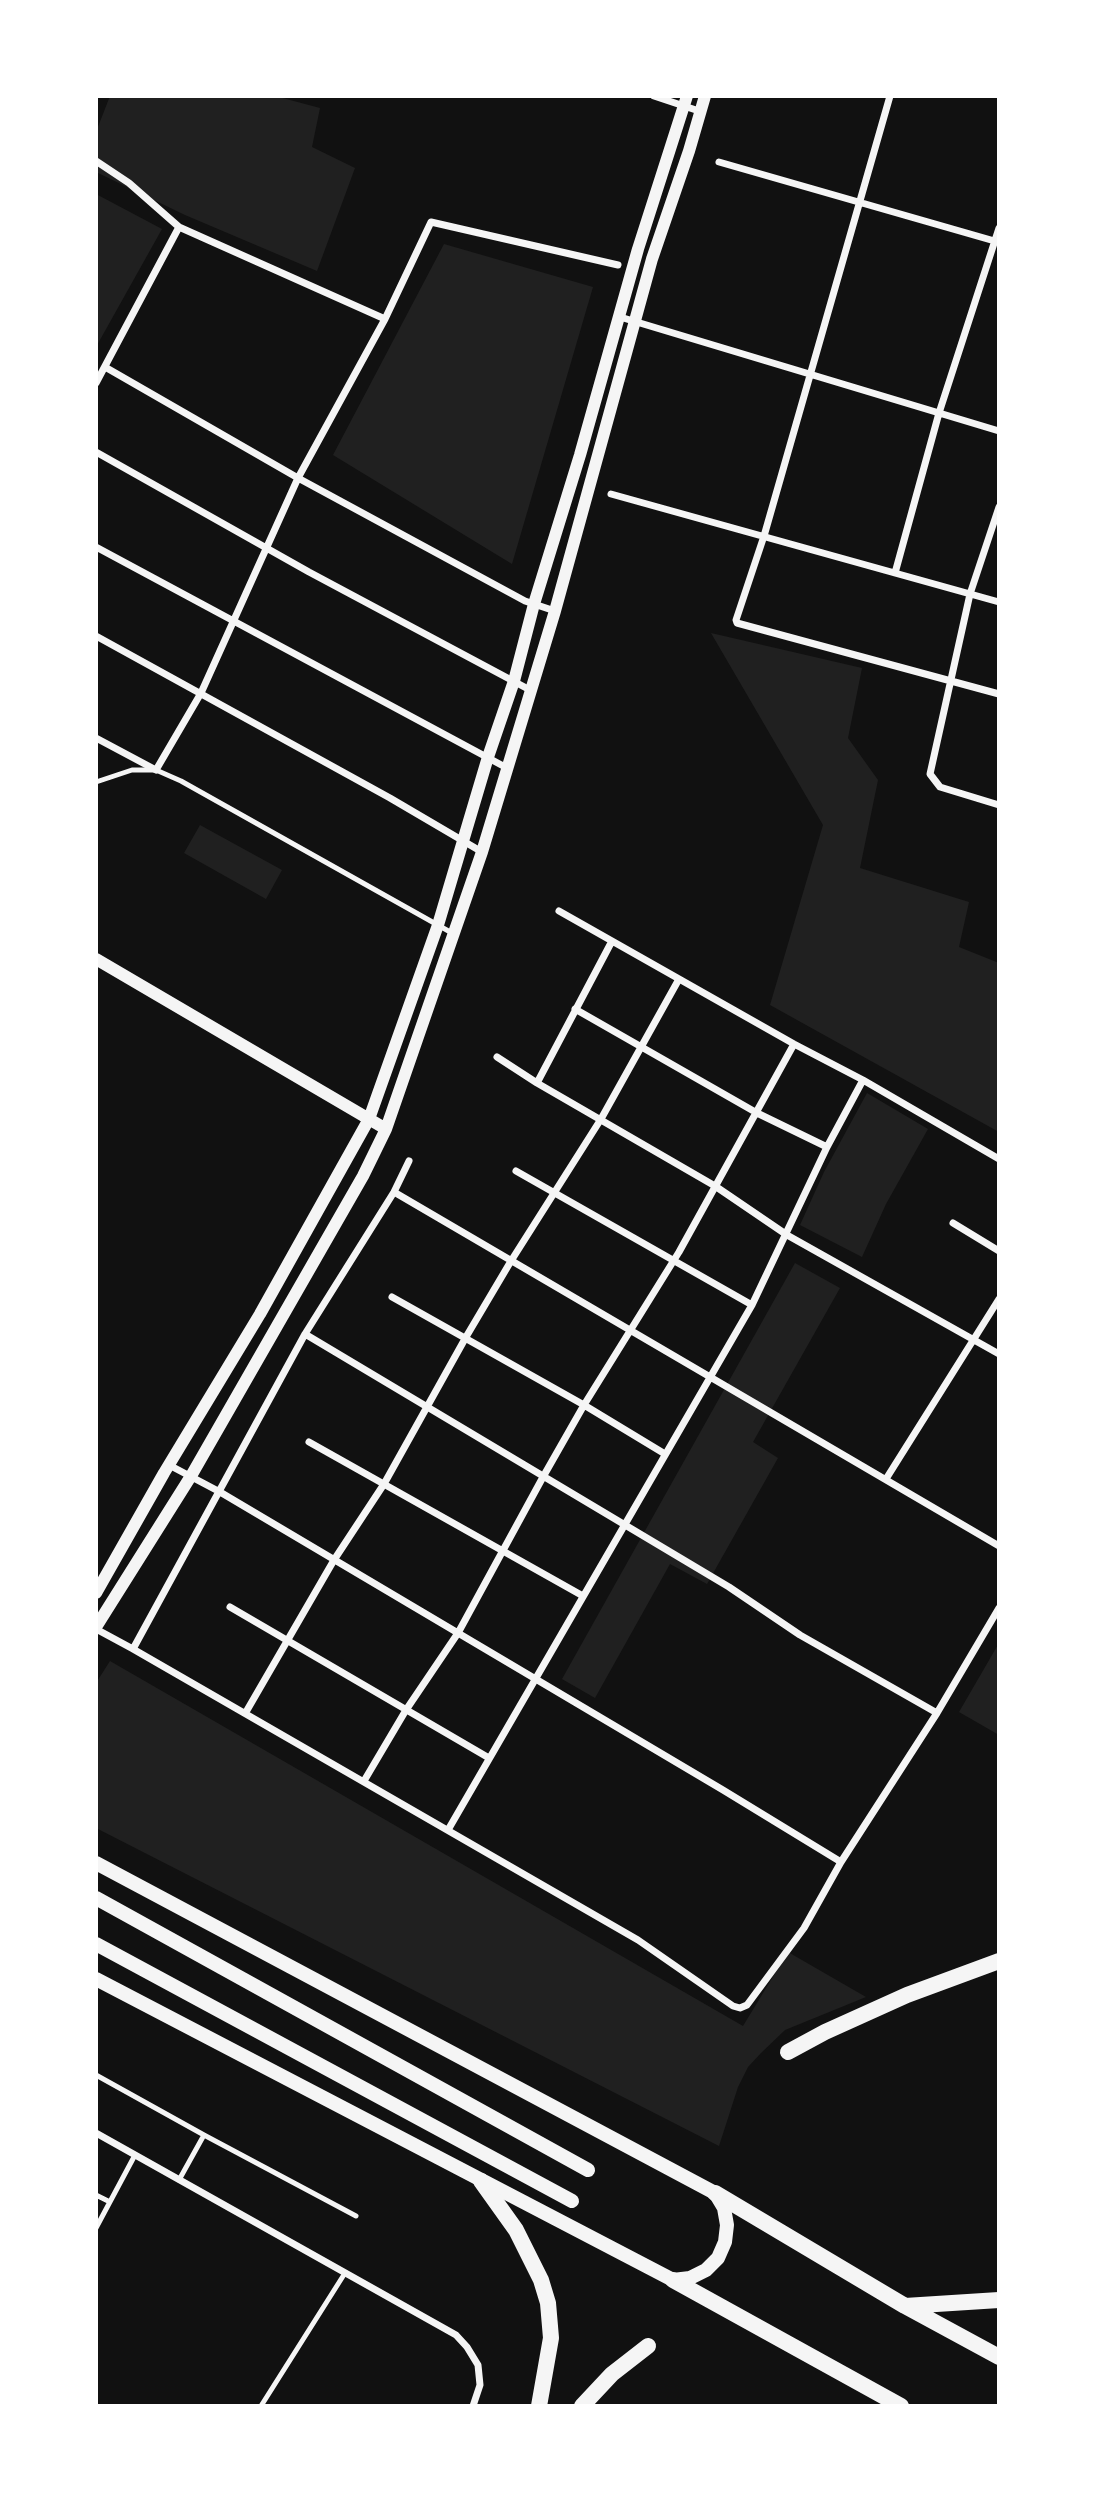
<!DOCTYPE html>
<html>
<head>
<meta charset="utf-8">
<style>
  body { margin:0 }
  #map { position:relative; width:1095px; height:2502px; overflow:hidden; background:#111; font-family:"Exo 2",sans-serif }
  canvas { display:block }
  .frame { position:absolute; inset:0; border:98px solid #fff; pointer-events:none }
</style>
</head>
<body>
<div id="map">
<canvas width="1095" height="2502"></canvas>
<div class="frame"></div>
</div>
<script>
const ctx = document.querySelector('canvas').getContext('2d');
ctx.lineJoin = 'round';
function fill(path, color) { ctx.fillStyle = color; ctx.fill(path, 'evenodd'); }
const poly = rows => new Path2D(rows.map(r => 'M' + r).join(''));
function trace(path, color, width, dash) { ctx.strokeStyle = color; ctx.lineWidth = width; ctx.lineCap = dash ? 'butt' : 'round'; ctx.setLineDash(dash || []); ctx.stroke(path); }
const green = poly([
  [110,96,275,96,320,108,312,147,355,168,317,271,185,215,96,172,96,132],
  [96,194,162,229,96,347],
  [444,244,593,287,512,564,333,455],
  [711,633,862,668,848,738,878,780,860,868,969,902,959,947,999,963,999,1132,770,1005,823,825],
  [200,825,282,870,266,899,184,853],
  [867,1093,928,1129,886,1204,862,1257,800,1225,824,1172],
  [795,1263,840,1288,753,1442,778,1458,707,1584,670,1564,595,1698,562,1679],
  [999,1643,999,1735,959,1712],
  [110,1661,743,2026,788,1952,866,1997,785,2030,761,2053,748,2067,738,2087,719,2146,96,1828,96,1683]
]);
const service = poly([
  [96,782,132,770,156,770,181,781,452,933],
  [96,2075,204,2135,179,2180],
  [204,2135,356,2216],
  [96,2195,110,2202],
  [96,2228,135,2155],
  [261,2406,345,2273]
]);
const minor = poly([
  [654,96,702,112],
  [890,96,764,536,736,620,737,623,999,694],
  [96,161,129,183,179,227,385,319],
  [719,162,998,242],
  [620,317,999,431],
  [105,367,298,478,525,601,555,611],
  [96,383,179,227],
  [96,452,309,572,530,690],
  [611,494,999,602],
  [999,507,970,594,930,774,940,787,999,805],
  [96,547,507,768],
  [895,573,939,413,999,228],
  [96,636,390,798,482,852],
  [96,738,156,770,201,693,298,478,385,319,431,222,618,265],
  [559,911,794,1044,863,1080,999,1159],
  [575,1009,757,1113,827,1147],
  [497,1057,537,1083,715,1186,787,1235,999,1354],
  [537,1083,612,941],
  [409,1161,394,1192,305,1334,133,1649,638,1940,733,2006,740,2008,747,2005,804,1928,841,1862,937,1713,999,1608],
  [516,1171,752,1305],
  [394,1192,999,1546],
  [953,1223,999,1251],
  [392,1297,584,1405,665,1454],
  [305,1334,729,1587,800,1635,937,1713],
  [309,1442,583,1596],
  [169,1465,220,1492,723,1790,841,1862],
  [886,1479,999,1299],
  [230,1607,489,1758],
  [96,1629,133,1649],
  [246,1712,334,1560,384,1484,466,1337,511,1261,601,1119,679,979],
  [364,1781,406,1710,458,1633,543,1477,584,1405,679,1252,794,1044],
  [448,1830,752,1305,827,1147,863,1080],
  [96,2133,456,2335,467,2347,478,2365,480,2385,473,2406]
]);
const tertiary = poly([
  [96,959,386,1129],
  [96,1593,164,1473,260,1314,369,1119,438,925,488,757,514,681,534,604,580,455,638,249,687,96],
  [96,1627,191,1476,363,1176,386,1129,482,852,555,611,652,259,689,151,705,96]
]);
const secondary = poly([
  [96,1863,715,2193,724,2208,727,2225,725,2242,718,2258,706,2270,690,2278,673,2280,96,1979],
  [96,1898,588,2170],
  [96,1944,572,2201]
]);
const trunk = poly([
  [788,2052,825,2032,907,1995,999,1961],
  [481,2181,516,2230,541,2280,548,2303,551,2338,539,2406],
  [715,2193,905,2306,999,2357],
  [673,2280,901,2406],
  [905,2306,999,2300],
  [582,2406,612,2374,648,2346]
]);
fill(green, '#202020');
trace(service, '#f5f5f5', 5);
trace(minor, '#f5f5f5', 7);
trace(tertiary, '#f5f5f5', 12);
trace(secondary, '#f5f5f5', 14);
trace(trunk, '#f5f5f5', 16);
</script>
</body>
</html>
